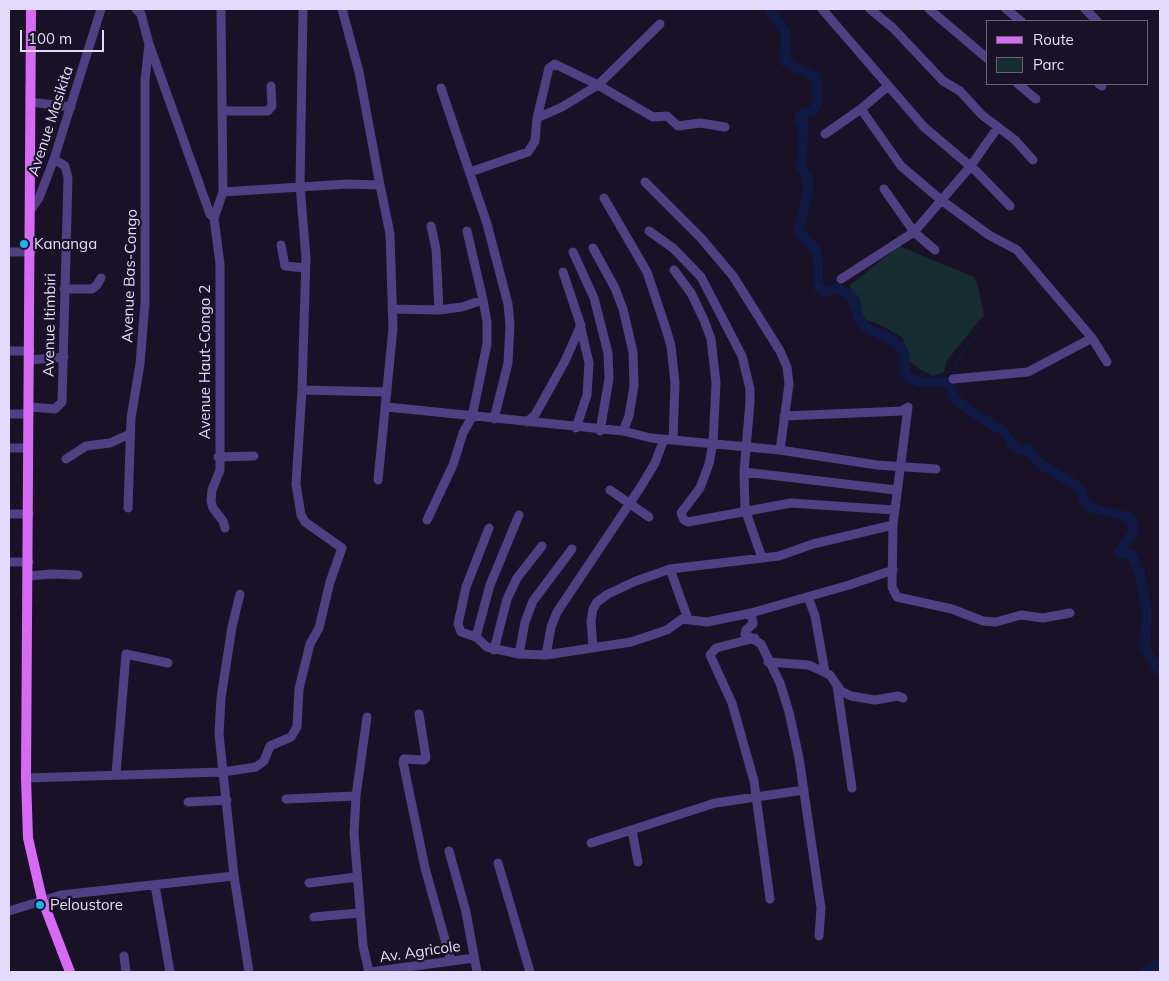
<!DOCTYPE html>
<html>
<head>
<meta charset="utf-8">
<style>
  body { margin:0 }
  #map { position:relative; width:1169px; height:981px; overflow:hidden; background:#191227; font-family:Mulish,sans-serif }
  canvas { display:block }
  .frame { position:absolute; inset:0; border:10px solid #e4dbfc; pointer-events:none }
  .legend { position:absolute; left:986px; top:20px; width:162px; height:65px; box-sizing:border-box; background:#191227; border:1px solid #6a627c; margin:0; padding:6px 9px; list-style:none; font-size:15px; color:#e4dbfc }
  .legend li { display:flex; align-items:center; gap:10px; height:25px }
  .legend b { width:25px; border:1px solid #6a627c }
  .scale { position:absolute; left:20px; top:30px; width:84px; height:22px; box-sizing:border-box; border:2px solid #e4dbfc; border-top:0; padding-left:6px; font-size:15px; line-height:18px; white-space:nowrap; color:#e4dbfc; -webkit-text-stroke:4px #191227; paint-order:stroke }
</style>
</head>
<body>
<div id="map">
<canvas width="1169" height="981"></canvas>
<div class="frame"></div>
<ul class="legend">
<li><b style="height:6px;background:#d76af4"></b>Route</li>
<li><b style="height:14px;background:#152d31"></b>Parc</li>
</ul>
<div class="scale">100 m</div>
</div>
<script>
const ctx = document.querySelector('canvas').getContext('2d');
ctx.lineJoin = 'round';
function fill(path, color) { ctx.fillStyle = color; ctx.fill(path, 'evenodd'); }
const poly = rows => new Path2D(rows.map(r => 'M' + r).join(''));
function trace(path, color, width, dash) { ctx.strokeStyle = color; ctx.lineWidth = width; ctx.lineCap = dash ? 'butt' : 'round'; ctx.setLineDash(dash || []); ctx.stroke(path); }
function label(font, color, halo, rows, align = 'center') {
  ctx.font = font + ' Mulish,sans-serif'; ctx.lineWidth = 4.5; ctx.setLineDash([]); ctx.textBaseline = 'middle'; ctx.strokeStyle = halo; ctx.fillStyle = color; for (const [text, x, y, turn = 0] of rows) {
    ctx.save(); ctx.translate(x, y); ctx.rotate((+turn || 0) * Math.PI / 180); ctx.textAlign = isNaN(turn) ? turn : align; if (halo) ctx.strokeText(text, 0, 0); ctx.fillText(text, 0, 0); ctx.restore();
  }
}
const green = poly([
  [899,246,974,277,978,286,984,315,947,360,944,372,933,376,918,368,907,359,903,338,883,326,862,318,860,300,849,286]
]);
const stream = poly([
  [946,382,954,372,961,353,980,333]
]);
const river = poly([
  [769,9,786,33,785,60,790,65,816,77,818,101,813,111,801,114,799,119,804,124,801,168,808,178,808,193,799,228,801,234,815,249,818,259,818,287,825,292,837,288,852,296,859,318,864,326,892,340,901,348,905,356,904,371,909,378,921,382,946,382,951,386,953,397,970,411,1005,432,1012,445,1020,450,1028,449,1040,464,1076,485,1082,493,1084,501,1092,508,1129,517,1134,524,1133,532,1119,553,1132,555,1141,577,1147,614,1144,647,1160,672],
  [1145,972,1160,963]
]);
const minor = poly([
  [136,9,141,14,149,44,210,214,214,218],
  [221,9,223,192],
  [342,9,359,72,380,185],
  [822,9,924,127,976,171,1010,206],
  [870,9,893,28,943,81,960,91,982,115,1015,140,1033,160],
  [929,9,988,59],
  [1006,9,1021,21],
  [1085,9,1097,21],
  [1018,84,1036,99],
  [1099,84,1102,86],
  [441,88,487,224,508,304,510,325,508,363,494,419],
  [30,102,71,107],
  [861,109,901,166,941,200,989,235,1017,250,1092,338,1107,362],
  [222,111,268,111,272,106,271,86],
  [537,118,549,68,555,64,598,85,653,117,667,116,678,126,700,123,725,127],
  [825,134,861,109,888,86],
  [470,172,528,152,535,141,537,118,562,107,598,85,660,24],
  [645,182,701,238,733,276,780,351,787,367,789,384,780,450],
  [884,189,914,232,935,250],
  [604,198,647,272,666,329,671,346,675,383,673,439],
  [30,211,39,198,54,159,101,9],
  [431,226,436,249,439,310],
  [649,231,673,248,701,277,742,356,750,389,750,402,744,472,745,509,762,558],
  [281,245,285,266,305,268],
  [593,248,615,288,623,309,633,352,634,386,629,416,623,431],
  [9,252,31,252],
  [573,252,594,298,608,353,609,379,600,431],
  [674,270,691,293,704,320,711,339,716,383,713,443,709,464,700,488,681,513,684,520,688,522,791,503,894,510],
  [563,272,579,320,589,363,587,395,576,428],
  [841,279,914,232,970,167,998,127],
  [64,289,92,289,97,285,101,278],
  [392,309,439,310,462,307,483,300],
  [9,351,30,351],
  [30,360,64,357],
  [953,379,1028,372,1092,338],
  [302,390,387,392],
  [30,407,55,409,62,402,68,178,65,166,54,159],
  [387,407,623,431,651,438,780,450,877,465,936,469],
  [9,414,29,414],
  [784,416,902,411,908,407,893,525,892,587,897,597,952,609,983,621,996,622,1021,615,1043,618,1070,613],
  [527,422,535,415,565,361,581,325],
  [9,448,28,448],
  [218,457,254,456],
  [66,459,86,446,110,443,130,434],
  [744,472,896,490],
  [610,490,649,517],
  [128,508,131,418,140,364,145,303,145,80,149,44],
  [9,514,29,514],
  [427,520,453,465,463,433,472,417,487,344,487,322,483,300,467,231],
  [225,528,223,521,213,508,211,501,212,490,220,470,220,264,214,218,223,192,347,184,380,185,390,234,393,328,378,480],
  [489,528,466,587,458,624,461,632,476,637,487,647,519,654,546,655,631,642,667,630,682,619,707,622,751,613,849,585,893,570],
  [9,562,29,562],
  [670,569,688,619],
  [29,576,51,574,78,575],
  [240,594,232,627,221,698,219,734,234,876,249,972],
  [808,597,815,616,825,672],
  [751,613,753,624,746,630,745,634,761,644,780,683,789,712,799,758,821,908,819,936],
  [476,637,490,585,519,515],
  [755,638,716,648,710,655,732,703,754,781,770,899],
  [593,648,591,621,593,609,597,602,608,594,636,581,670,569,779,556,813,544,893,525],
  [494,650,507,599,517,578,542,546],
  [519,654,525,622,533,601,572,549],
  [546,655,551,627,557,612,640,488,655,463,664,439],
  [768,662,809,665,830,675,841,691,851,696,875,700,898,696,903,698],
  [837,686,852,788],
  [419,714,426,758,424,760,404,759,403,762,425,868,451,961],
  [367,717,356,796,354,833,363,946,369,972],
  [116,774,126,654,168,663],
  [26,778,223,772,256,767,264,761,270,746,291,737,297,727,299,689,310,644,319,628,330,582,342,548,305,522,301,515,296,484,302,390,306,258,300,185,303,9],
  [286,799,356,796],
  [188,802,227,800],
  [632,830,638,862],
  [591,843,715,803,804,790],
  [449,851,466,912,477,972],
  [498,863,530,972],
  [309,883,357,877],
  [155,885,170,972],
  [9,911,61,895,234,876],
  [314,917,359,913],
  [124,956,126,972],
  [370,972,474,958]
]);
const major = poly([
  [31,9,26,778,28,838,42,899,70,972]
]);
const markers = [
  [24,244,5,"#15b5ee"],
  [40,905,5,"#15b5ee"]
];
const streetNames = [
  ["Avenue Masikita",51,121,-72],
  ["Avenue Bas-Congo",130,276,-88],
  ["Avenue Itimbiri",50,325,-89],
  ["Avenue Haut-Congo 2",205,362,-90],
  ["Av. Agricole",420,952,-8]
];
const poiNames = [
  ["Kananga",34,244],
  ["Peloustore",50,905]
];
fill(green, '#152d31');
trace(stream, '#0f1944', 2);
trace(river, '#0f1944', 10);
trace(minor, '#4e4083', 9);
trace(major, '#d76af4', 10);
for (const [x, y, r, color] of markers) { const dot = new Path2D(); dot.arc(x, y, r, 0, 2 * Math.PI); ctx.fillStyle = color; ctx.fill(dot); trace(dot, '#191227', 2); }
label('15px', '#e4dbfc', '#191227', streetNames);
label('15px', '#e4dbfc', '#191227', poiNames, 'left');
</script>
</body>
</html>
